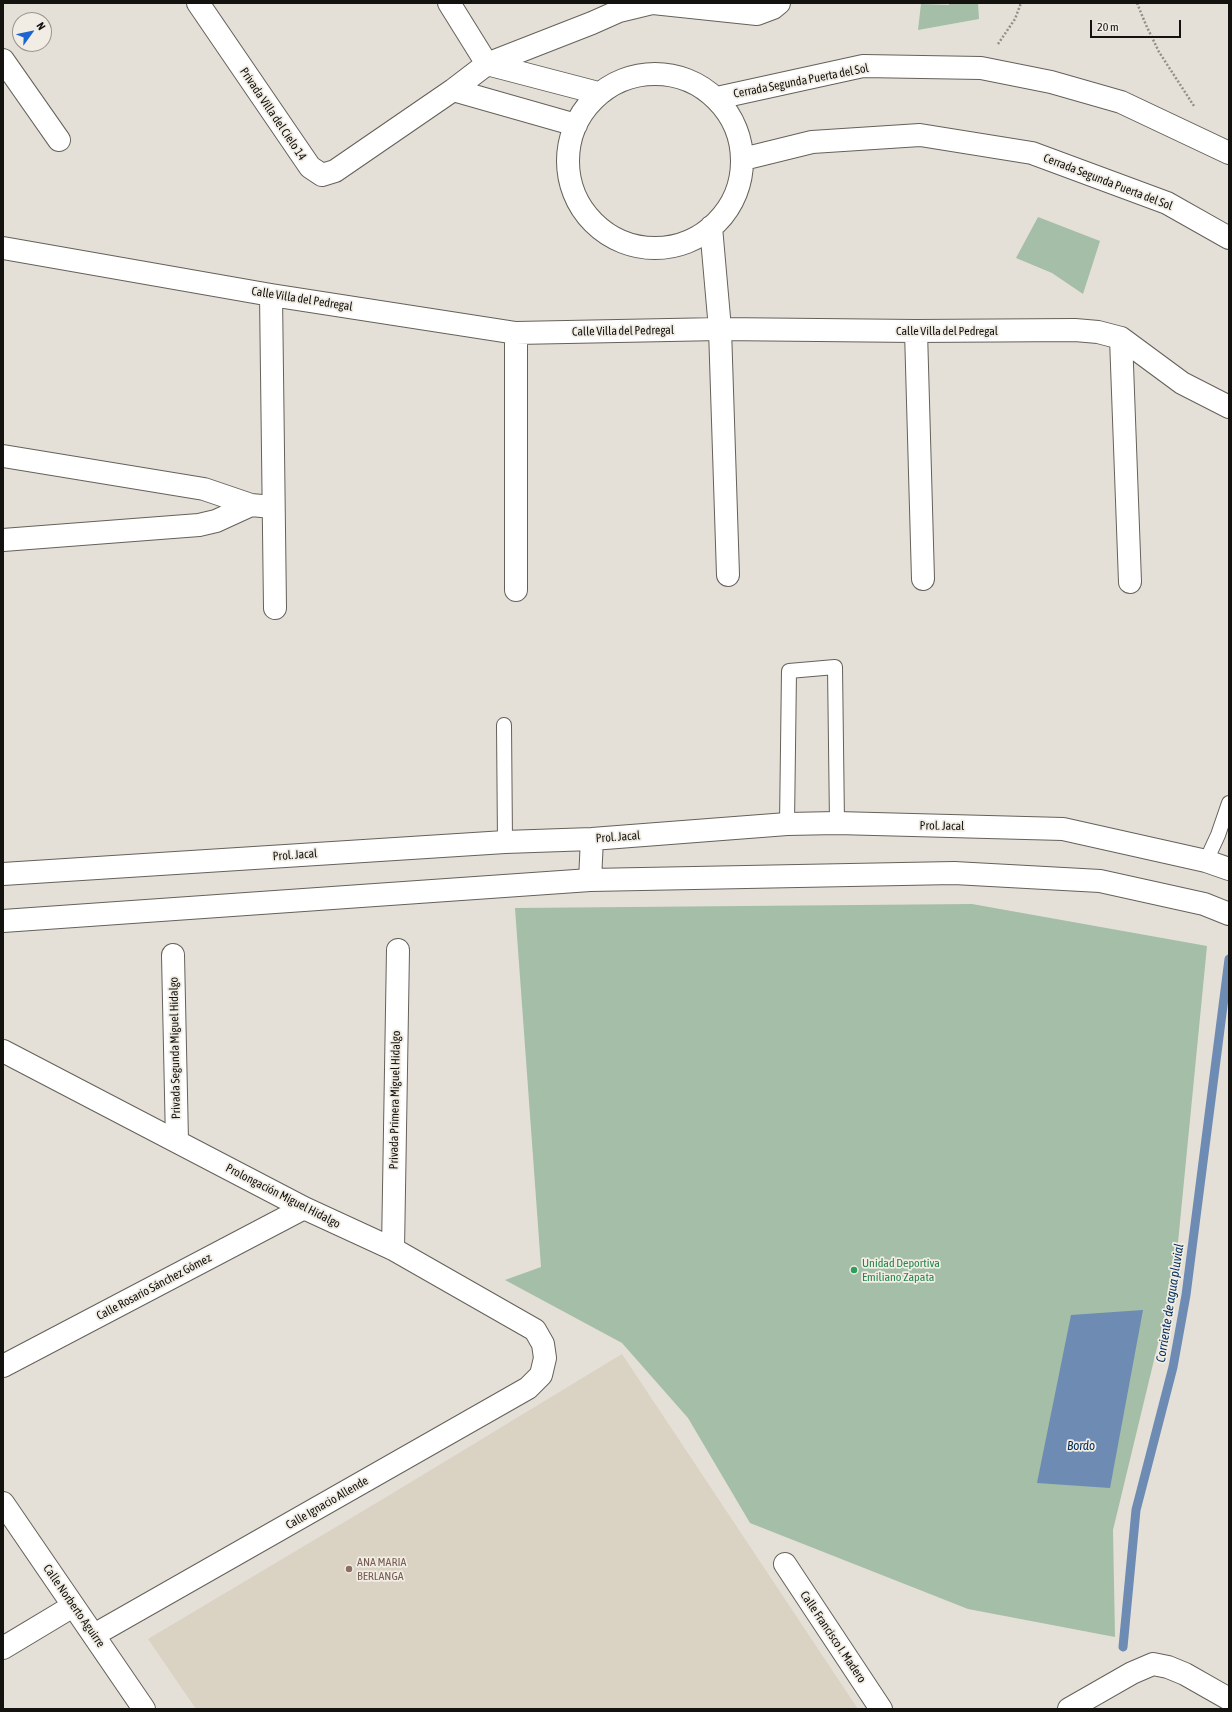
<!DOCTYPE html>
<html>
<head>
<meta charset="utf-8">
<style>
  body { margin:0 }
  #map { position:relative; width:1232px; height:1712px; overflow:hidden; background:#e4e0d7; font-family:"Asap Condensed",sans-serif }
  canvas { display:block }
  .frame { position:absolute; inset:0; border:4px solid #13120f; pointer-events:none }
  .north { position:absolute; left:12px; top:12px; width:40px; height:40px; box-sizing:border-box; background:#f1ede4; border:1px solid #98958f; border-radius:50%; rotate:57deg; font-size:11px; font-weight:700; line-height:16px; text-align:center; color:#13120f }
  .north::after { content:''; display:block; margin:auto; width:14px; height:18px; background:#1c65d0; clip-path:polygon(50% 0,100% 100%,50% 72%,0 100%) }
  .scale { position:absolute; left:1090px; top:20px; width:91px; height:18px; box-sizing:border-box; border:2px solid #13120f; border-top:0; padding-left:5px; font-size:12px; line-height:14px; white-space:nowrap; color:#13120f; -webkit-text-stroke:3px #f1ede4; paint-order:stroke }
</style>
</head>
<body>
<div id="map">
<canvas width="1232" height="1712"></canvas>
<div class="frame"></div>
<div class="north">N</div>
<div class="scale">20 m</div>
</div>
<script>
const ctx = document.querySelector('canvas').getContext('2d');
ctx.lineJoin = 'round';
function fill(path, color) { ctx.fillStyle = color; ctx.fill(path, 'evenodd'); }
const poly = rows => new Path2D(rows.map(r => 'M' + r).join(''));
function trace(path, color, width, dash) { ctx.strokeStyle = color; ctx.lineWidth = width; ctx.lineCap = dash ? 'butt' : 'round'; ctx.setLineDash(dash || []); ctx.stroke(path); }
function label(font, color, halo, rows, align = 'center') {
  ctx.font = font + ' "Asap Condensed",sans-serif'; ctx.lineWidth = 3.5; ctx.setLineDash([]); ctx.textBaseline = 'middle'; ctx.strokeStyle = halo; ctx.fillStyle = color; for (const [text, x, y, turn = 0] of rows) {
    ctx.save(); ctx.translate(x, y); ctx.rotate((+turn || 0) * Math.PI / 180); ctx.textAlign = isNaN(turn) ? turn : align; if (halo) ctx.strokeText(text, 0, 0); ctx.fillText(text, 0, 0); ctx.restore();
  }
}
const built = poly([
  [622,1354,858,1709,196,1709,148,1639,383,1499]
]);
const green = poly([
  [949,3,978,3,979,19,918,30,921,4,949,5],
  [1038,217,1100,241,1083,294,1052,273,1016,258],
  [972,904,1207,946,1175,1273,1113,1530,1115,1637,968,1609,750,1523,688,1418,622,1343,505,1280,541,1267,515,908]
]);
const water = poly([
  [1143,1310,1110,1488,1037,1483,1071,1315]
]);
const stream = poly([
  [1123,1647,1136,1510,1173,1367,1186,1295,1229,959]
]);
const path = poly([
  [1137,3,1146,25,1159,52,1194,106],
  [998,44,1015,19,1021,3]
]);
const service = poly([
  [504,725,505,842],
  [787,824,789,671,835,667,837,823],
  [1206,861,1218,835,1229,803]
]);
const minor = poly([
  [198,3,310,167,322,175,335,171,453,90,487,64,592,23,619,11,652,3],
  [449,3,487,64,598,93],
  [653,3,757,14,773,8,779,3],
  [3,60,59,140],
  '568 161a87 87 0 1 1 174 0a87 87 0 1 1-174 0Z',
  [453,90,576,125],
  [717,98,863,66,981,68,1051,82,1121,102,1229,153],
  [743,159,812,142,920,135,1032,153,1167,203,1229,238],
  [711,227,720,329,728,575],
  [3,248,271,295,516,333,720,329,916,331,1075,330,1098,332,1121,338,1182,383,1229,407],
  [271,295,275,608],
  [916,331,923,579],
  [516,333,516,590],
  [1121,338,1130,582],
  [3,456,204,489,251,505,272,507],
  [3,540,199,525,216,521,251,505],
  [173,955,177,1141],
  [3,1051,304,1208,393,1249,535,1330,543,1344,545,1358,541,1375,528,1388,94,1635],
  [393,1249,398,950],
  [3,1366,304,1208],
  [3,1503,144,1709],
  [785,1564,881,1709],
  [3,1648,73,1606],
  [1069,1709,1132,1673,1153,1664,1168,1667,1185,1674,1229,1699]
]);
const tertiary = poly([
  [3,874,505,842,592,839,787,824,837,823,1063,829,1206,861,1229,869],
  [590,880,592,839],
  [3,921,590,880,954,873,1100,881,1204,904,1229,914]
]);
const markers = [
  [854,1270,4,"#2e9e5b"],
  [349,1569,4,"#8d6e63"]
];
const streetNames = [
  ["Cerrada Segunda Puerta del Sol",801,81,-11],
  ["Privada Villa del Cielo 14",273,114,56],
  ["Cerrada Segunda Puerta del Sol",1108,182,21],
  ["Calle Villa del Pedregal",302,299,9],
  ["Calle Villa del Pedregal",623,331,-1],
  ["Calle Villa del Pedregal",947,331],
  ["Prol. Jacal",942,826,1],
  ["Prol. Jacal",618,837,-4],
  ["Prol. Jacal",295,855,-4],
  ["Privada Segunda Miguel Hidalgo",175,1048,-91],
  ["Privada Primera Miguel Hidalgo",395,1100,-89],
  ["Prolongación Miguel Hidalgo",283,1196,27],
  ["Calle Rosario Sánchez Gómez",154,1287,-28],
  ["Calle Ignacio Allende",327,1503,-30],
  ["Calle Norberto Aguirre",74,1606,55],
  ["Calle Francisco I. Madero",833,1637,56]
];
const leisureNames = [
  ["Unidad Deportiva",862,1263],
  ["Emiliano Zapata",862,1277]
];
const educationNames = [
  ["ANA MARIA",357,1562],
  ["BERLANGA",357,1576]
];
const waterNames = [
  ["Corriente de agua pluvial",1170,1303,-81],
  ["Bordo",1081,1446]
];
fill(built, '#dad2c3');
fill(green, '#a4bea8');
fill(water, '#6d8bb3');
trace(stream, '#6d8bb3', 9);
trace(service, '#65615a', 16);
trace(minor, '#65615a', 24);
trace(tertiary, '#65615a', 24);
trace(path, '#928f89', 2.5, [2, 2]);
trace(service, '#fff', 14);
trace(minor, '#fff', 22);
trace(tertiary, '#fff', 22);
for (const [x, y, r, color] of markers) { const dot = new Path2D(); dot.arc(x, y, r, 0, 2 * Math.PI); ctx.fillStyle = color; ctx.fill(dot); trace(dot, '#f1ede4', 1.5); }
label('12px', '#13120f', '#f1ede4', streetNames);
label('12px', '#27864d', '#f1ede4', leisureNames, 'left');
label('12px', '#785e54', '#f1ede4', educationNames, 'left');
label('italic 13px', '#012c5e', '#f1ede4', waterNames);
</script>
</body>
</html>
